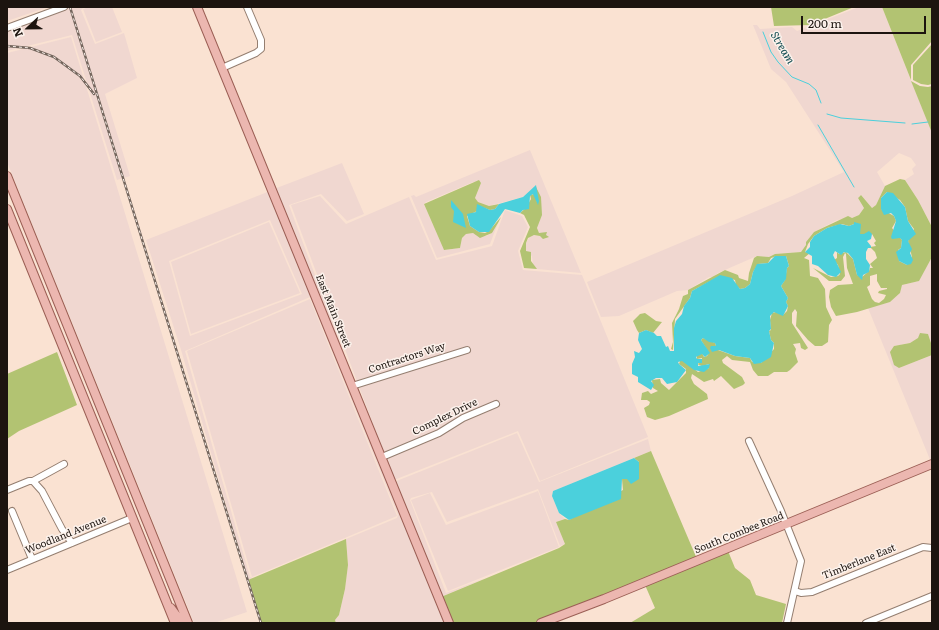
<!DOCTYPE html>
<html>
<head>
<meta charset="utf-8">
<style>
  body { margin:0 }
  #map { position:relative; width:939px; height:630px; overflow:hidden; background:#fae2d2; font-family:Literata,serif }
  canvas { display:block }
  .frame { position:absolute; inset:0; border:8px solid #1c140f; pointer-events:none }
  .north { position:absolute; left:8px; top:8px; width:40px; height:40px; -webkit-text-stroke:3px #fcf2ec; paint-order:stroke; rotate:248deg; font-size:11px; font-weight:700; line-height:16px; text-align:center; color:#1c140f }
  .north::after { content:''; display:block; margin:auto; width:14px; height:18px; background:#1c140f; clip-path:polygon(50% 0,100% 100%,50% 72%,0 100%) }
  .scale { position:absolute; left:801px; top:16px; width:125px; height:18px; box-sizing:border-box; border:2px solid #1c140f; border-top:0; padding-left:5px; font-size:12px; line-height:14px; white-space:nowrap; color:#1c140f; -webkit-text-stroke:3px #fcf2ec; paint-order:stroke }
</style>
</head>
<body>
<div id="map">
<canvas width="939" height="630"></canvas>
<div class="frame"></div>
<div class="north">N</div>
<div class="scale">200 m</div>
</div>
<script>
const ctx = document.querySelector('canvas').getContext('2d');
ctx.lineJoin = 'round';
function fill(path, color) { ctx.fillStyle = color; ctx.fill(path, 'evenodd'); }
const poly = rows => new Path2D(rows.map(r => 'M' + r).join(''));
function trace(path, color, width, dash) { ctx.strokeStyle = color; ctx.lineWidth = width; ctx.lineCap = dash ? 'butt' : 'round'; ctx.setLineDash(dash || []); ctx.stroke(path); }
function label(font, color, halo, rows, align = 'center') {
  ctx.font = font + ' Literata,serif'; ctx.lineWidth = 3; ctx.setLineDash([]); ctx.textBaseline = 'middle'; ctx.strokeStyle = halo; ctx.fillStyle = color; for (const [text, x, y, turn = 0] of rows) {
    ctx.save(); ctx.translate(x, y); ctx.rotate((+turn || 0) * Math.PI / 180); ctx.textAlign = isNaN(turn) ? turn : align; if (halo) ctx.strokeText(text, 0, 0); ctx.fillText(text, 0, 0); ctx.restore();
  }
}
const industrial = poly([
  [7,7,48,7,7,21],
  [70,7,84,7,81,10,95,44,124,33,137,78,105,94,130,176,117,180,72,35,7,51,7,30],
  [89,7,112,7,122,32,96,42,83,9],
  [859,7,882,7,932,133,932,227,918,200,905,180,914,174,912,169,916,165,911,158,899,153,877,172,885,186,876,205,872,208,861,195,858,198,864,208,859,215,852,218,837,220,814,232,806,242,806,245,801,252,776,254,769,257,757,256,718,273,713,277,709,277,688,290,677,291,619,316,601,317,587,282,792,196,844,172,786,82,771,69,753,25,757,25,760,29,792,27,797,31],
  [71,37,247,612,214,623,194,623,7,162,7,53],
  [530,150,581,273,537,269,533,265,532,256,526,251,526,243,530,236,534,235,540,236,543,233,539,233,537,228,541,217,535,186,523,197,489,206,478,202,475,198,481,183,473,182,426,202,424,204,444,250,460,248,462,238,466,234,473,233,486,236,492,233,498,223,490,244,437,258,411,196,414,195,416,197],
  [342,163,364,214,347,221,321,194,289,205,355,383,354,384,274,189],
  [270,191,446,623,336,623,335,620,339,615,345,589,348,565,346,539,397,518,398,515,310,297,185,351,250,577,253,578,248,580,182,353,146,240],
  [270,220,302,294,190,336,169,261],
  [320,196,346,224,409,197,436,260,492,246,505,210,522,216,528,227,518,251,523,270,582,275,648,437,540,481,518,431,394,480,291,205],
  [269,222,300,293,191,334,171,262],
  [932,257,932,346,928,334,910,343,894,346,899,368,932,355,931,462,868,308,890,302,900,293,902,285,918,281],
  [310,299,397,516,252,577,187,351],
  [517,433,539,482,648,439,651,451,553,491,552,496,559,513,565,519,556,522,565,544,560,546,538,489,447,522,432,492,411,498,410,500,446,593,488,577,441,597,394,482],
  [538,491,559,547,448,591,411,500,430,493,446,525]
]);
const green = poly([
  [771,7,854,7,810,25,774,26],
  [882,7,932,7,932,41,911,65,911,80],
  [932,44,932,84,928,85,921,84,913,80,913,65],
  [911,81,920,86,928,87,932,86,932,133],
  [900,179,905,180,918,200,932,227,932,257,919,281,902,285,900,293,890,302,857,312,836,316,831,307,829,297,830,290,838,285,853,284,847,268,846,254,845,253,843,257,845,276,841,281,829,281,813,268,831,277,838,276,840,274,838,265,834,260,837,258,837,252,839,254,846,252,853,259,857,275,862,277,869,271,870,268,873,268,870,264,877,258,875,252,870,247,876,246,874,243,876,241,872,234,859,234,860,230,854,224,849,226,842,224,827,228,814,236,808,244,805,252,810,253,804,258,809,260,810,276,818,278,825,289,826,307,832,320,829,325,828,342,822,346,815,346,808,340,796,326,797,312,795,309,792,313,792,323,808,348,805,350,801,348,800,343,793,344,796,349,795,353,798,362,790,370,787,372,774,372,768,376,758,376,753,370,750,362,732,360,727,356,722,360,723,363,742,377,745,383,743,385,734,389,721,376,714,381,713,379,704,382,692,374,691,378,694,384,707,394,708,399,669,416,655,420,647,417,644,408,649,405,650,402,647,400,641,400,642,393,648,391,651,394,658,391,653,388,652,380,660,379,661,383,669,390,686,373,686,369,679,364,680,361,684,361,698,372,709,368,709,364,702,366,697,364,702,362,702,358,697,359,697,355,702,353,704,357,707,356,709,353,701,340,703,338,715,343,716,346,714,347,718,350,735,356,750,358,752,362,761,363,774,349,774,343,771,340,769,331,771,330,770,320,772,313,776,312,783,315,787,311,788,306,786,302,788,298,781,286,785,280,787,268,789,266,786,256,777,256,771,258,768,263,758,264,753,272,750,284,745,288,740,289,736,285,735,280,720,276,692,291,690,298,675,319,673,350,671,349,673,342,672,323,679,309,683,296,688,294,688,290,725,270,738,275,739,278,748,281,749,273,754,258,757,256,769,257,775,254,801,252,806,245,806,242,814,232,848,216,852,218,859,215,864,208,858,198,861,195,872,208,876,205,885,186],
  [887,192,900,200,905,207,908,221,914,229,908,241,912,257,907,265,899,261,898,250,901,248,902,240,892,228,896,221,894,216,881,209,881,198],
  [877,274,877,281,881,288,887,288,887,289,879,291,878,293,886,295,884,299,879,303,875,302,872,299,867,287,870,285,870,276],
  [479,180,481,183,475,198,478,202,489,206,499,204,495,209,490,210,477,205,477,211,467,216,470,226,479,232,485,233,489,231,501,217,498,223,492,233,480,238,473,233,466,234,462,238,460,248,444,250,424,204],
  [536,187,541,197,542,215,537,228,539,233,547,232,546,235,549,237,543,239,540,236,534,235,528,238,526,243,526,251,531,252,531,261,537,269,524,268,520,251,530,227,524,215,520,213,526,208,531,199,530,195,534,194,537,200,536,203,538,196,535,191],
  [645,313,656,321,662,322,653,333,646,330,639,333,637,330,633,321,640,314],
  [920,333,928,334,932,346,932,355,899,368,894,365,890,352,894,346,910,343,918,338],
  [57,352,77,405,19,431,7,439,7,374],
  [651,451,697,559,553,617,533,623,452,623,441,597,559,548,565,544,556,522,565,519,569,520,623,490,622,479,627,479,639,472,639,462,634,458],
  [346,539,348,565,345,589,339,615,335,620,336,623,261,623,248,580],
  [728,551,735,568,750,580,756,595,786,604,782,623,630,623,655,608,645,585]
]);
const water = poly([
  [536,185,539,201,538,205,533,194,530,196,529,209,523,210,520,213,505,209,489,232,479,232,470,226,467,214,476,212,477,204,490,210,495,209,499,204,523,197],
  [887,192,893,193,905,207,908,221,916,234,908,241,912,249,910,253,913,260,911,264,907,265,899,261,896,252,901,248,902,240,900,238,892,239,891,237,896,221,894,216,891,213,884,215,881,209,881,198],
  [451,200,463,214,466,228,453,222,454,211,451,207],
  [854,222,861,224,860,234,864,234,869,231,872,234,871,239,867,241,871,246,871,248,868,248,866,252,866,259,870,265,869,272,863,275,862,280,857,275,853,259,848,253,844,252,841,255,835,251,833,255,841,272,836,277,828,275,818,266,812,264,812,256,805,252,810,247,810,242,814,236,827,228,840,224,849,226,854,224],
  [775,256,786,256,789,266,787,268,786,279,781,286,788,298,786,302,788,306,783,316,774,312,770,316,771,329,769,331,771,340,774,343,771,357,761,363,754,364,750,358,735,356,719,350,712,352,710,348,711,346,716,346,715,343,709,342,703,338,701,340,710,353,705,357,702,354,696,357,697,359,702,359,702,363,698,363,698,366,710,364,709,368,704,372,694,370,682,361,678,362,679,364,686,370,677,382,667,384,662,378,656,378,651,381,654,385,651,390,638,382,638,377,632,374,632,364,635,357,634,351,639,353,642,349,638,340,639,333,646,330,654,333,657,336,661,336,666,347,668,346,670,351,674,351,674,328,676,321,682,314,684,306,690,298,692,291,720,275,732,278,740,289,745,288,750,284,753,272,757,264,768,263],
  [634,458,639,462,639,479,631,484,627,479,622,479,621,499,569,520,559,513,552,496,553,491]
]);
const stream = poly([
  [763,32,771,52,778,62,792,77,809,84,816,90,821,103],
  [827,114,841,118,905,123],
  [912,124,928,122],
  [818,125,854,187]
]);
const minor = poly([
  [7,28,64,7],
  [222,68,256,53,261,49,261,40,247,7],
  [352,386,467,350],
  [749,441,781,511,801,561,787,623],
  [382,457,439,433,463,418,496,404],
  [33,481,42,491,62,529,72,543],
  [7,490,29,481,33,481,64,464],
  [12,511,32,559],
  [7,570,132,518],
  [795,591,801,593,812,592,923,547,932,548],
  [866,623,932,596]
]);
const major = poly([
  [197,7,449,623],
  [7,176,188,623],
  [7,209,175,623],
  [171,608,182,623],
  [541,623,604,599,932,464]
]);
const rail = poly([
  [70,7,261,623],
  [7,46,30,48,54,57,80,76,94,94]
]);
const streetNames = [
  ["East Main Street",333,311,68],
  ["Contractors Way",407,358,-18],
  ["Complex Drive",445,417,-26],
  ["South Combee Road",739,533,-22],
  ["Woodland Avenue",66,535,-22],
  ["Timberlane East",859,562,-22]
];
const waterNames = [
  ["Stream",782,48,59]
];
fill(industrial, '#f0d7d0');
fill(green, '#b2c372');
fill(water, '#4bd0dc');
trace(stream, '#4bd0dc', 1);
trace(minor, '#947e70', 8);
trace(major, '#9b5f55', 10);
trace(minor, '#fff', 6);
trace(major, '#ecb7b0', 8);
trace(rail, '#73655c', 2.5);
trace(rail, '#fcf2ec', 1, [3]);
label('10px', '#1c140f', '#fcf2ec', streetNames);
label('italic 11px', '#114c51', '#fcf2ec', waterNames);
</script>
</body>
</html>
